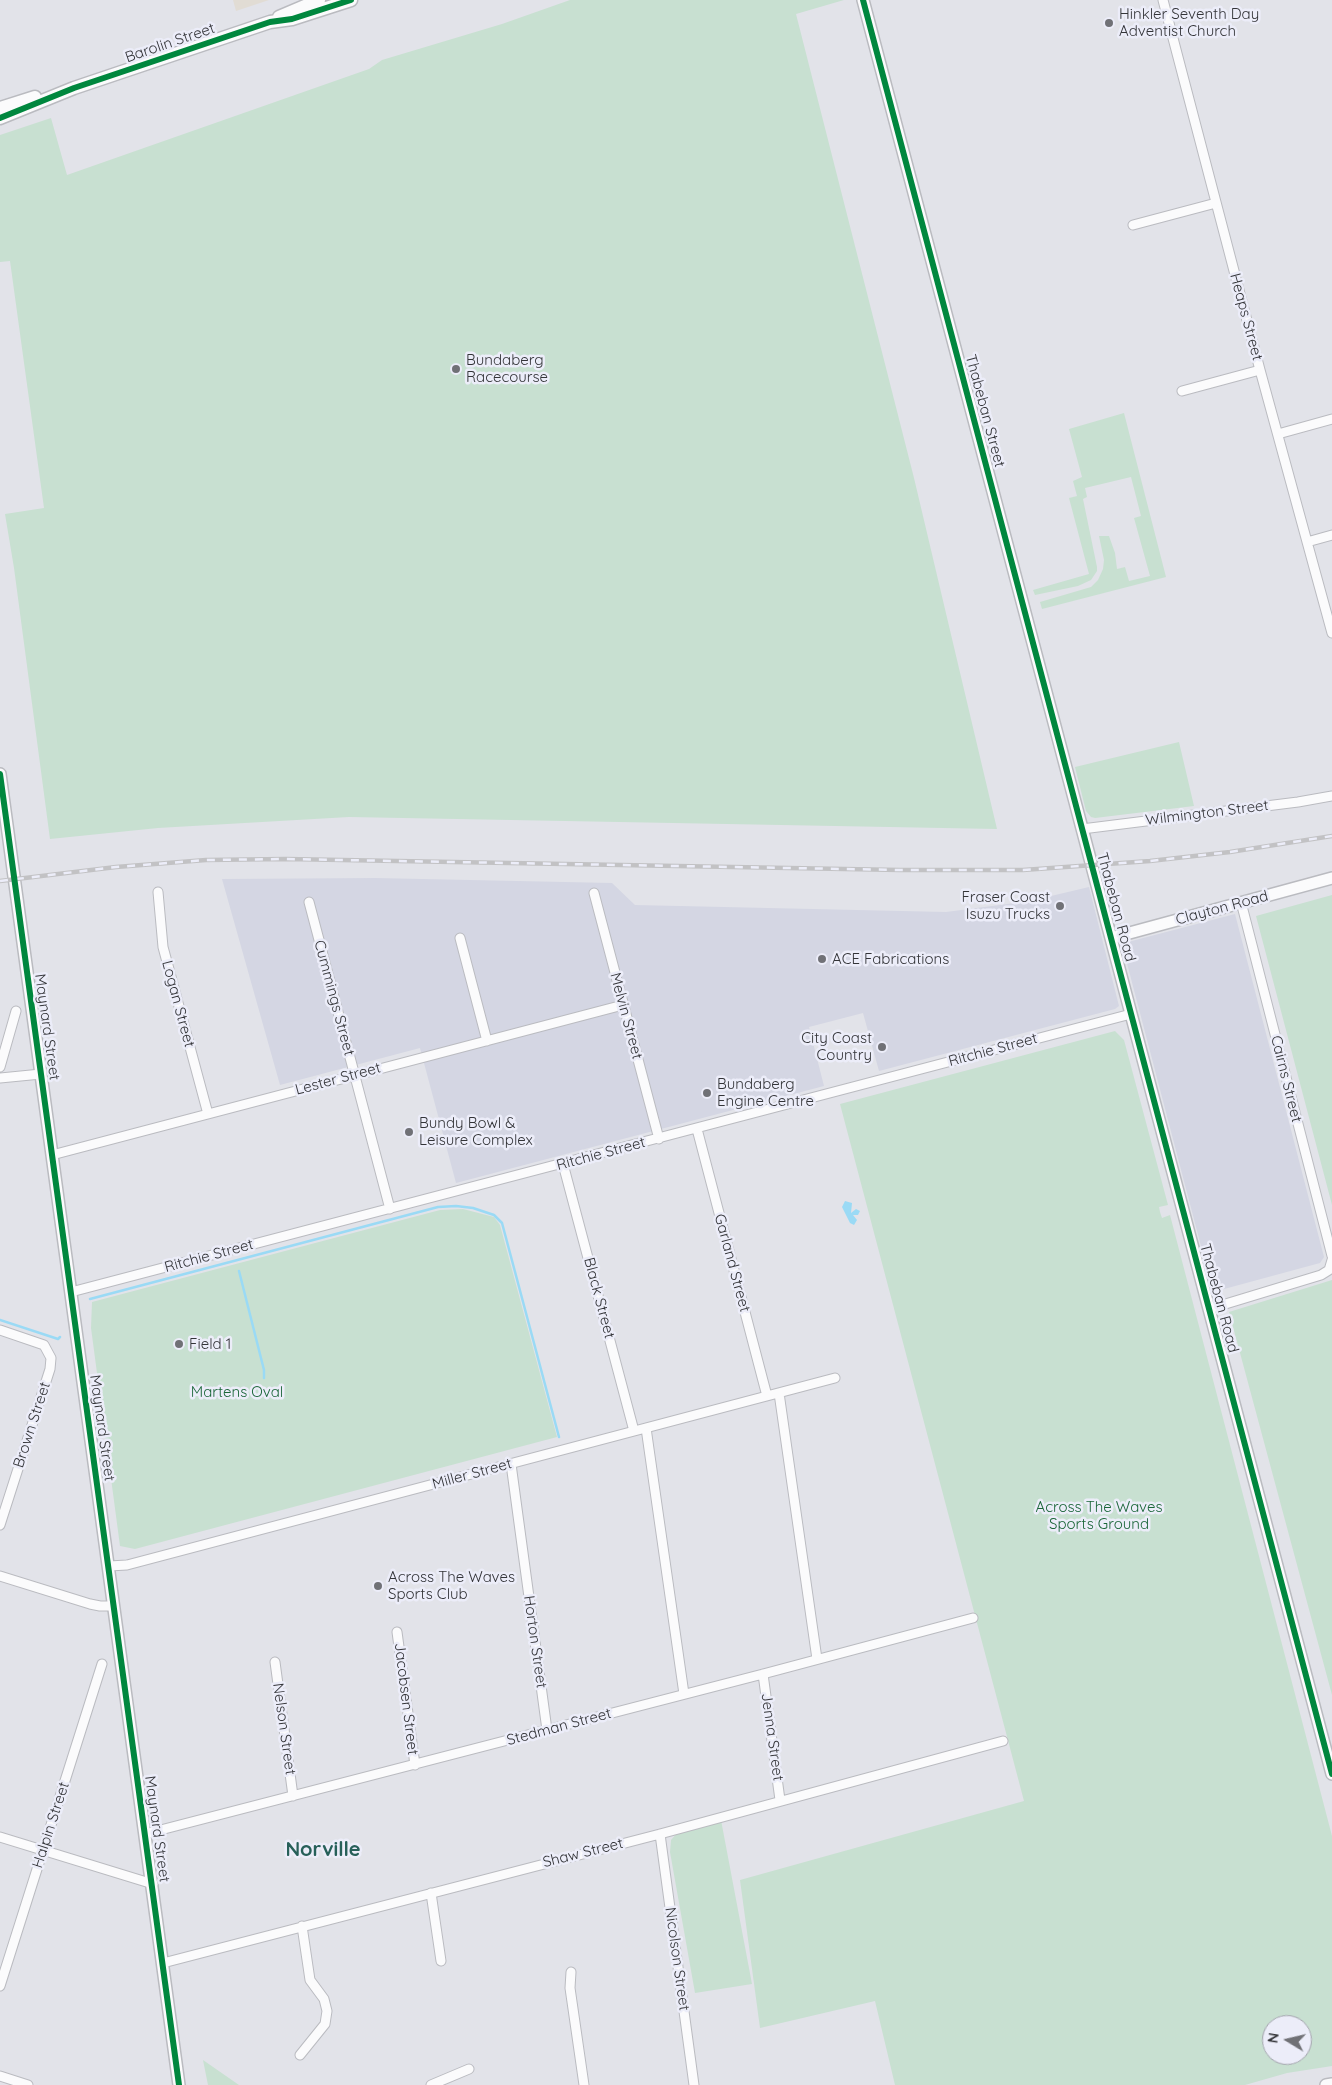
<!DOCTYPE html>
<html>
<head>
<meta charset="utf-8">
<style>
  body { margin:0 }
  #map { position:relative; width:1332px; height:2085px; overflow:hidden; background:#e2e3e9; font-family:Quicksand,sans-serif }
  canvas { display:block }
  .north { position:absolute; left:1262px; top:2015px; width:50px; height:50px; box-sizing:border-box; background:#ecedf9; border:1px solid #a2a3ac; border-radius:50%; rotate:279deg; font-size:14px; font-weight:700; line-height:20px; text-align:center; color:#333438 }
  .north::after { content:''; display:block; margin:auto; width:18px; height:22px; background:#707176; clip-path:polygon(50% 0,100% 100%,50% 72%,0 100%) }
</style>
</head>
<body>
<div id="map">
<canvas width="1332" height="2085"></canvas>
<div class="north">N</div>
</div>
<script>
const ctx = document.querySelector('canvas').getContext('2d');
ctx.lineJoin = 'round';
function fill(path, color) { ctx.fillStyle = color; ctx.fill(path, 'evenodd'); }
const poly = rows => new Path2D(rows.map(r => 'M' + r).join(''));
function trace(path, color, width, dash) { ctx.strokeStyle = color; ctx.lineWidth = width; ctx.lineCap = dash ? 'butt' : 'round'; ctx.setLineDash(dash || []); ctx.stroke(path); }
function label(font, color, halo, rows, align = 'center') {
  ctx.font = font + ' Quicksand,sans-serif'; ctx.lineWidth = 5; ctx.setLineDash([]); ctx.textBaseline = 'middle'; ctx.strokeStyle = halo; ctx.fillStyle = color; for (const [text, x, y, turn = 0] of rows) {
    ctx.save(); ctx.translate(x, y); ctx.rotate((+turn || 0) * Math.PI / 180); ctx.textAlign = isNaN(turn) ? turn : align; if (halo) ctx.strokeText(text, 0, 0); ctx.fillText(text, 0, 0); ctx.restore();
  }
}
const commercial = poly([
  [233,0,269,0,236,11]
]);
const built = poly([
  [375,878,612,883,635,905,946,912,1030,901,1089,887,1119,1006,1115,1009,879,1071,863,1013,809,1027,824,1086,456,1183,420,1048,280,1085,222,879],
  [1235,914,1324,1257,1320,1263,1213,1292,1123,948,1128,942]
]);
const green = poly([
  [570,0,844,0,796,14,914,478,997,829,349,817,158,828,50,839,14,568,5,514,44,508,10,261,0,262,0,135,51,118,67,175,369,69,382,60,502,24],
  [1124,413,1166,577,1042,609,1040,602,1091,587,1098,580,1103,569,1104,560,1099,536,1109,536,1115,553,1117,569,1125,567,1129,581,1150,576,1134,518,1141,516,1131,477,1085,488,1087,497,1083,499,1097,567,1097,571,1091,580,1078,586,1035,595,1033,590,1089,574,1069,498,1077,496,1073,481,1082,477,1069,429],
  [1179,742,1194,806,1095,818,1091,817,1086,811,1075,767],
  [1332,895,1332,1205,1256,916],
  [1115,1031,1124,1040,1168,1205,1159,1207,1160,1212,1162,1218,1170,1215,1332,1836,1332,2066,1287,2073,1245,2085,895,2085,875,2001,760,2028,740,1880,1024,1801,840,1104],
  [1272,2025,1302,2025,1302,2055,1272,2055],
  [463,1209,494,1217,500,1225,557,1437,135,1549,120,1546,91,1328,92,1302,440,1210],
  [1332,1280,1332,1695,1229,1312],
  [721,1820,752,1984,695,1993,670,1852,671,1840,678,1832],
  [203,2060,239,2085,208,2085]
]);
const water = poly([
  [845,1201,852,1203,851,1213,856,1209,860,1211,858,1215,853,1215,857,1220,854,1225,850,1223,842,1207]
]);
const stream = poly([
  [239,1271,264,1370,264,1378],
  [90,1299,438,1207,456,1206,473,1208,494,1215,502,1223,559,1437],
  [0,1320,58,1339,60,1337]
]);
const minor = poly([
  [1163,0,1260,370,1332,633],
  [1133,225,1216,203],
  [1182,391,1260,370],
  [1278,434,1332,419],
  [1307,542,1332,535],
  [1082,829,1298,802,1332,796],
  [158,892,163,947,208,1114],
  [594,893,659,1139],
  [309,902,390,1209],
  [1241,902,1332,1256],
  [460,938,487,1041],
  [0,1067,16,1011],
  [0,1078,41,1074],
  [697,1129,767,1396],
  [52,1155,623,1005],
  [563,1164,634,1431],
  [71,1292,1131,1014],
  [1209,1309,1321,1275,1329,1270,1332,1260],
  [0,1330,44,1345,51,1358,50,1369,0,1525],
  [779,1393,817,1659],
  [646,1428,684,1694],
  [511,1464,547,1730],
  [109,1566,127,1565,835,1378],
  [0,1576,90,1604,100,1606,114,1606],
  [397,1632,415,1765],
  [275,1662,293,1796],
  [763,1674,780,1800],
  [145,1834,763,1674,973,1618],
  [660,1834,694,2085],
  [0,1837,153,1884],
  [431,1893,441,1961],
  [163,1963,660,1834,1003,1741],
  [571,1972,570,1988,584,2085],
  [0,1986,102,1664],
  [300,2055,325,2024,327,2011,324,1999,310,1980,302,1926],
  [0,2076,28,2085],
  [431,2085,469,2069]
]);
const tertiary = poly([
  [863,0,1332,1774],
  [0,774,179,2085],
  [1111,938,1332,878],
  [1326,2085,1332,2084]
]);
const secondary = poly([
  [279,17,319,0],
  [0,108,35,97],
  [0,118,74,88,270,22,292,19,351,0]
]);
const rail = poly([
  [0,881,116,867,206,860,286,859,900,870,1023,870,1150,861,1230,852,1332,836]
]);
const cycleway = poly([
  [863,0,1332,1774],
  [0,118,74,88,270,22,292,19,351,0],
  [0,774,179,2085]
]);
const markers = [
  [1109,23,5,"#707176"],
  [456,369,5,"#707176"],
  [1060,906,5,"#707176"],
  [822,959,5,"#707176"],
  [882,1047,5,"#707176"],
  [707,1093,5,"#707176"],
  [409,1132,5,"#707176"],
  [179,1344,5,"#707176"],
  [378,1586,5,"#707176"]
];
const poiNames = [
  ["Hinkler Seventh Day",1119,14],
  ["Adventist Church",1119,31],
  ["Bundaberg",466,360],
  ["Racecourse",466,377],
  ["Fraser Coast",1050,897,"right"],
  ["Isuzu Trucks",1050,914,"right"],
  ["ACE Fabrications",832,959],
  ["City Coast",872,1038,"right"],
  ["Country",872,1055,"right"],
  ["Bundaberg",717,1084],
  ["Engine Centre",717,1101],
  ["Bundy Bowl &",419,1123],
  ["Leisure Complex",419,1140],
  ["Field 1",189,1344],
  ["Across The Waves",388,1577],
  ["Sports Club",388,1594]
];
const streetNames = [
  ["Barolin Street",170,43,-19],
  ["Heaps Street",1246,317,75],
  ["Thabeban Street",985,411,75],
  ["Wilmington Street",1207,813,-7],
  ["Thabeban Road",1116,907,75],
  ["Clayton Road",1222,908,-15],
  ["Cummings Street",334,998,75],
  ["Logan Street",178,1004,75],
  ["Melvin Street",626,1016,75],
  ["Maynard Street",47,1027,82],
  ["Ritchie Street",993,1050,-15],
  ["Lester Street",338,1079,-15],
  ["Cairns Street",1286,1079,76],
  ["Ritchie Street",601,1154,-15],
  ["Ritchie Street",209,1256,-15],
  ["Garland Street",732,1263,75],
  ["Black Street",599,1298,75],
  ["Thabeban Road",1219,1298,75],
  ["Brown Street",32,1425,-72],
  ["Maynard Street",102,1428,82],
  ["Miller Street",472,1474,-15],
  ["Horton Street",535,1642,82],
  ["Jacobsen Street",406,1699,83],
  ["Stedman Street",559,1727,-15],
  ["Nelson Street",284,1729,82],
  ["Jenna Street",772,1737,82],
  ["Halpin Street",51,1825,-72],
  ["Maynard Street",157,1829,82],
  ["Shaw Street",583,1853,-14],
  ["Nicolson Street",677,1959,82]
];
const parkNames = [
  ["Martens Oval",237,1392],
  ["Across The Waves",1099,1507],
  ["Sports Ground",1099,1524]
];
const districtNames = [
  ["Norville",323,1850]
];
fill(commercial, '#e1dcd4');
fill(built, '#d4d6e3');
fill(green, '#c8e0d1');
fill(water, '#9adaf5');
trace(stream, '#9adaf5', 2.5);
trace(minor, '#babbc0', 11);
trace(tertiary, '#babbc0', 14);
trace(secondary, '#babbc0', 15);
trace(minor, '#fbfbfc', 9);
trace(tertiary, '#fbfbfc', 11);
trace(secondary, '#fbfbfc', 12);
trace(rail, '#c2c2c4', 4.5);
trace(rail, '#ecedf9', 2.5, [8]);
trace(cycleway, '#00873e', 6);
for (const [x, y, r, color] of markers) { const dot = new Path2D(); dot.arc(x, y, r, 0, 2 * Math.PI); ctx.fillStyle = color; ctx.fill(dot); trace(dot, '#ecedf9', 2); }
label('15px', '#333438', '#ecedf9', poiNames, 'left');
label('15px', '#333438', '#ecedf9', streetNames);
label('15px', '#1a6638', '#ecedf9', parkNames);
label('bold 20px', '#276059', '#ecedf9', districtNames);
</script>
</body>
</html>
